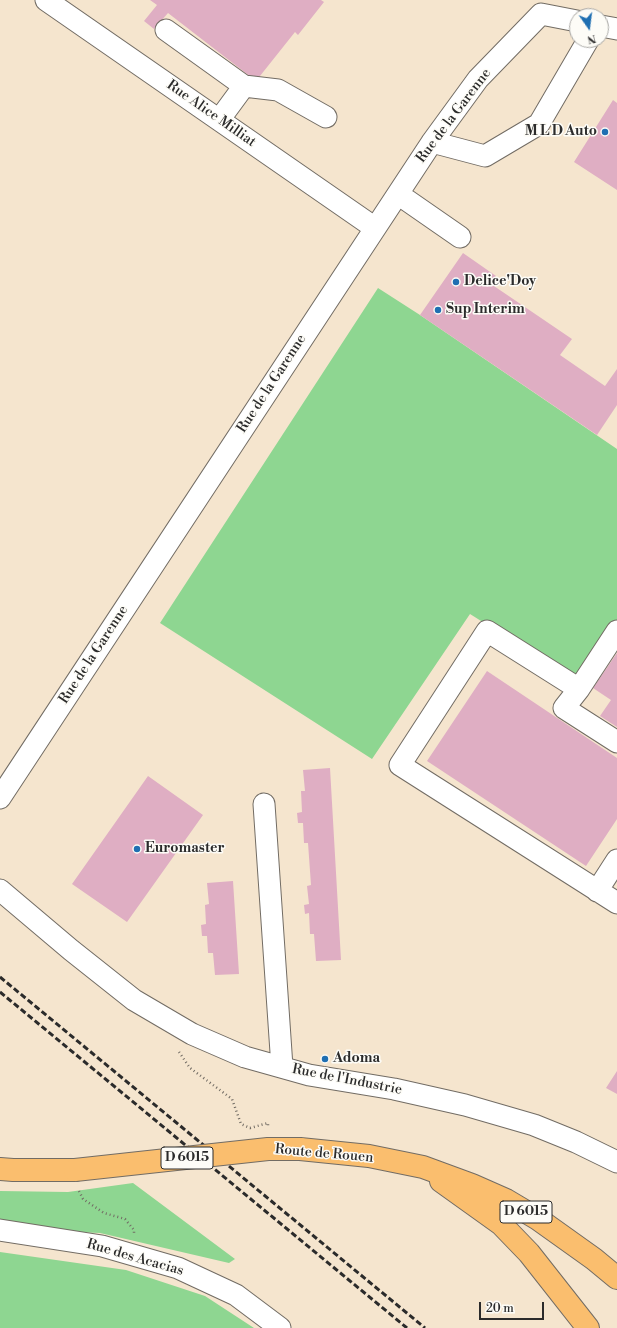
<!DOCTYPE html>
<html>
<head>
<meta charset="utf-8">
<style>
  body { margin:0 }
  #map { position:relative; width:617px; height:1328px; overflow:hidden; background:#f5e5ce; font-family:"Libre Bodoni",serif }
  canvas { display:block }
  .north { position:absolute; left:569px; top:8px; width:40px; height:40px; box-sizing:border-box; background:#fdfcf7; border:1px solid #a9a8a5; border-radius:50%; rotate:166deg; font-size:11px; font-weight:700; line-height:16px; text-align:center; color:#2b2b2b }
  .north::after { content:''; display:block; margin:auto; width:14px; height:18px; background:#1f6fb2; clip-path:polygon(50% 0,100% 100%,50% 72%,0 100%) }
  .scale { position:absolute; left:479px; top:1302px; width:65px; height:18px; box-sizing:border-box; border:2px solid #2b2b2b; border-top:0; padding-left:5px; font-size:12px; line-height:14px; white-space:nowrap; color:#2b2b2b; -webkit-text-stroke:3px #fdfcf7; paint-order:stroke }
</style>
</head>
<body>
<div id="map">
<canvas width="617" height="1328"></canvas>
<div class="north">N</div>
<div class="scale">20 m</div>
</div>
<script>
const ctx = document.querySelector('canvas').getContext('2d');
ctx.lineJoin = 'round';
function fill(path, color) { ctx.fillStyle = color; ctx.fill(path, 'evenodd'); }
const poly = rows => new Path2D(rows.map(r => 'M' + r).join(''));
function trace(path, color, width, dash) { ctx.strokeStyle = color; ctx.lineWidth = width; ctx.lineCap = dash ? 'butt' : 'round'; ctx.setLineDash(dash || []); ctx.stroke(path); }
function label(font, color, halo, rows, align = 'center') {
  ctx.font = font + ' "Libre Bodoni",serif'; ctx.lineWidth = 3; ctx.setLineDash([]); ctx.textBaseline = 'middle'; ctx.strokeStyle = halo; ctx.fillStyle = color; for (const [text, x, y, turn = 0] of rows) {
    ctx.save(); ctx.translate(x, y); ctx.rotate((+turn || 0) * Math.PI / 180); ctx.textAlign = isNaN(turn) ? turn : align; if (halo) ctx.strokeText(text, 0, 0); ctx.fillText(text, 0, 0); ctx.restore();
  }
}
const green = poly([
  [378,288,420,315,617,449,617,624,578,682,470,614,372,759,160,623],
  [133,1183,235,1259,229,1263,100,1233,53,1231,0,1223,0,1191,68,1192],
  [0,1252,126,1270,205,1296,254,1328,0,1328]
]);
const building = poly([
  [150,0,321,0,324,2,298,35,295,32,256,81,168,13,154,29,144,21,157,5],
  [613,100,617,103,617,190,574,162],
  [463,253,496,276,491,284,572,339,560,355,605,386,617,369,617,405,597,435,420,315],
  [617,653,617,727,600,716,611,700,593,688],
  [487,671,617,758,617,819,586,866,427,761],
  [330,768,341,960,316,961,314,934,310,934,309,913,305,914,304,905,309,904,307,886,311,885,308,843,304,843,303,823,298,823,297,813,302,812,301,791,305,791,303,770],
  [148,776,203,815,127,922,72,884],
  [233,881,239,974,215,975,213,953,208,953,207,936,202,936,201,925,206,924,205,905,209,904,207,883],
  [617,1071,617,1094,606,1088]
]);
const path = poly([
  [179,1052,190,1068,232,1099,241,1124,250,1128,268,1123,268,1127],
  [79,1191,83,1199,104,1213,125,1219,134,1230,134,1233]
]);
const minor = poly([
  [46,0,375,228],
  [541,14,577,21],
  [601,26,617,29],
  [166,30,244,86,278,90,326,117],
  [219,120,244,86],
  [432,142,485,156,539,124,588,40],
  [398,194,460,237],
  [617,631,579,689,564,708,617,742],
  [579,689,487,631,400,765,617,903],
  [0,798,432,142,478,79,541,14],
  [264,804,282,1067],
  [0,890,71,950,134,1000,192,1034,245,1057,309,1075,394,1089,465,1105,534,1125,576,1142,617,1162],
  [597,891,617,860],
  [0,1230,102,1246,178,1268,236,1295,280,1328]
]);
const major = poly([
  [300,1149,369,1156,423,1167,472,1185,506,1200,538,1219,594,1259,617,1278],
  [0,1169,13,1170,75,1170],
  [441,1181,501,1224,529,1253,588,1328]
]);
const rail = poly([
  [0,977,425,1328],
  [0,992,407,1328]
]);
const majorBridge = poly([
  [75,1170,268,1149,300,1149]
]);
const markers = [
  [605,132,4,"#1f6fb2"],
  [456,282,4,"#1f6fb2"],
  [438,310,4,"#1f6fb2"],
  [137,849,4,"#1f6fb2"],
  [325,1059,4,"#1f6fb2"]
];
const shields = [
  [187,1158,52],
  [526,1212,52]
];
const shieldNames = [
  ["D 6015",187,1158],
  ["D 6015",526,1212]
];
const streetNames = [
  ["Rue Alice Milliat",211,114,35],
  ["Rue de la Garenne",454,116,-53],
  ["Rue de la Garenne",272,384,-57],
  ["Rue de la Garenne",94,655,-57],
  ["Rue de l'Industrie",347,1080,11],
  ["Route de Rouen",324,1154,5],
  ["Rue des Acacias",135,1258,16]
];
const poiNames = [
  ["M L D Auto",597,132,"right"],
  ["Delice'Doy",464,282],
  ["Sup Interim",446,310],
  ["Euromaster",145,849],
  ["Adoma",333,1059]
];
fill(green, '#8ed691');
fill(building, '#dfaec3');
trace(minor, '#726c64', 23);
trace(major, '#726c64', 24);
trace(path, '#726c64', 2.5, [1, 3]);
trace(minor, '#fff', 21);
trace(major, '#fabe6e', 22);
trace(rail, '#2b2b2b', 3, [6, 3]);
trace(majorBridge, '#726c64', 24, []);
trace(majorBridge, '#fabe6e', 22);
for (const [x, y, r, color] of markers) { const dot = new Path2D(); dot.arc(x, y, r, 0, 2 * Math.PI); ctx.fillStyle = color; ctx.fill(dot); trace(dot, '#fdfcf7', 1.5); }
for (const [x, y, w] of shields) { const box = new Path2D(); box.roundRect(x - w / 2, y - 11, w, 22, 3); ctx.fillStyle = '#fdfcf7'; ctx.fill(box); trace(box, '#2b2b2b', 1); }
label('bold 13px', '#2b2b2b', null, shieldNames);
label('14px', '#2b2b2b', '#fdfcf7', streetNames);
label('bold 14px', '#2b2b2b', '#fdfcf7', poiNames, 'left');
</script>
</body>
</html>
